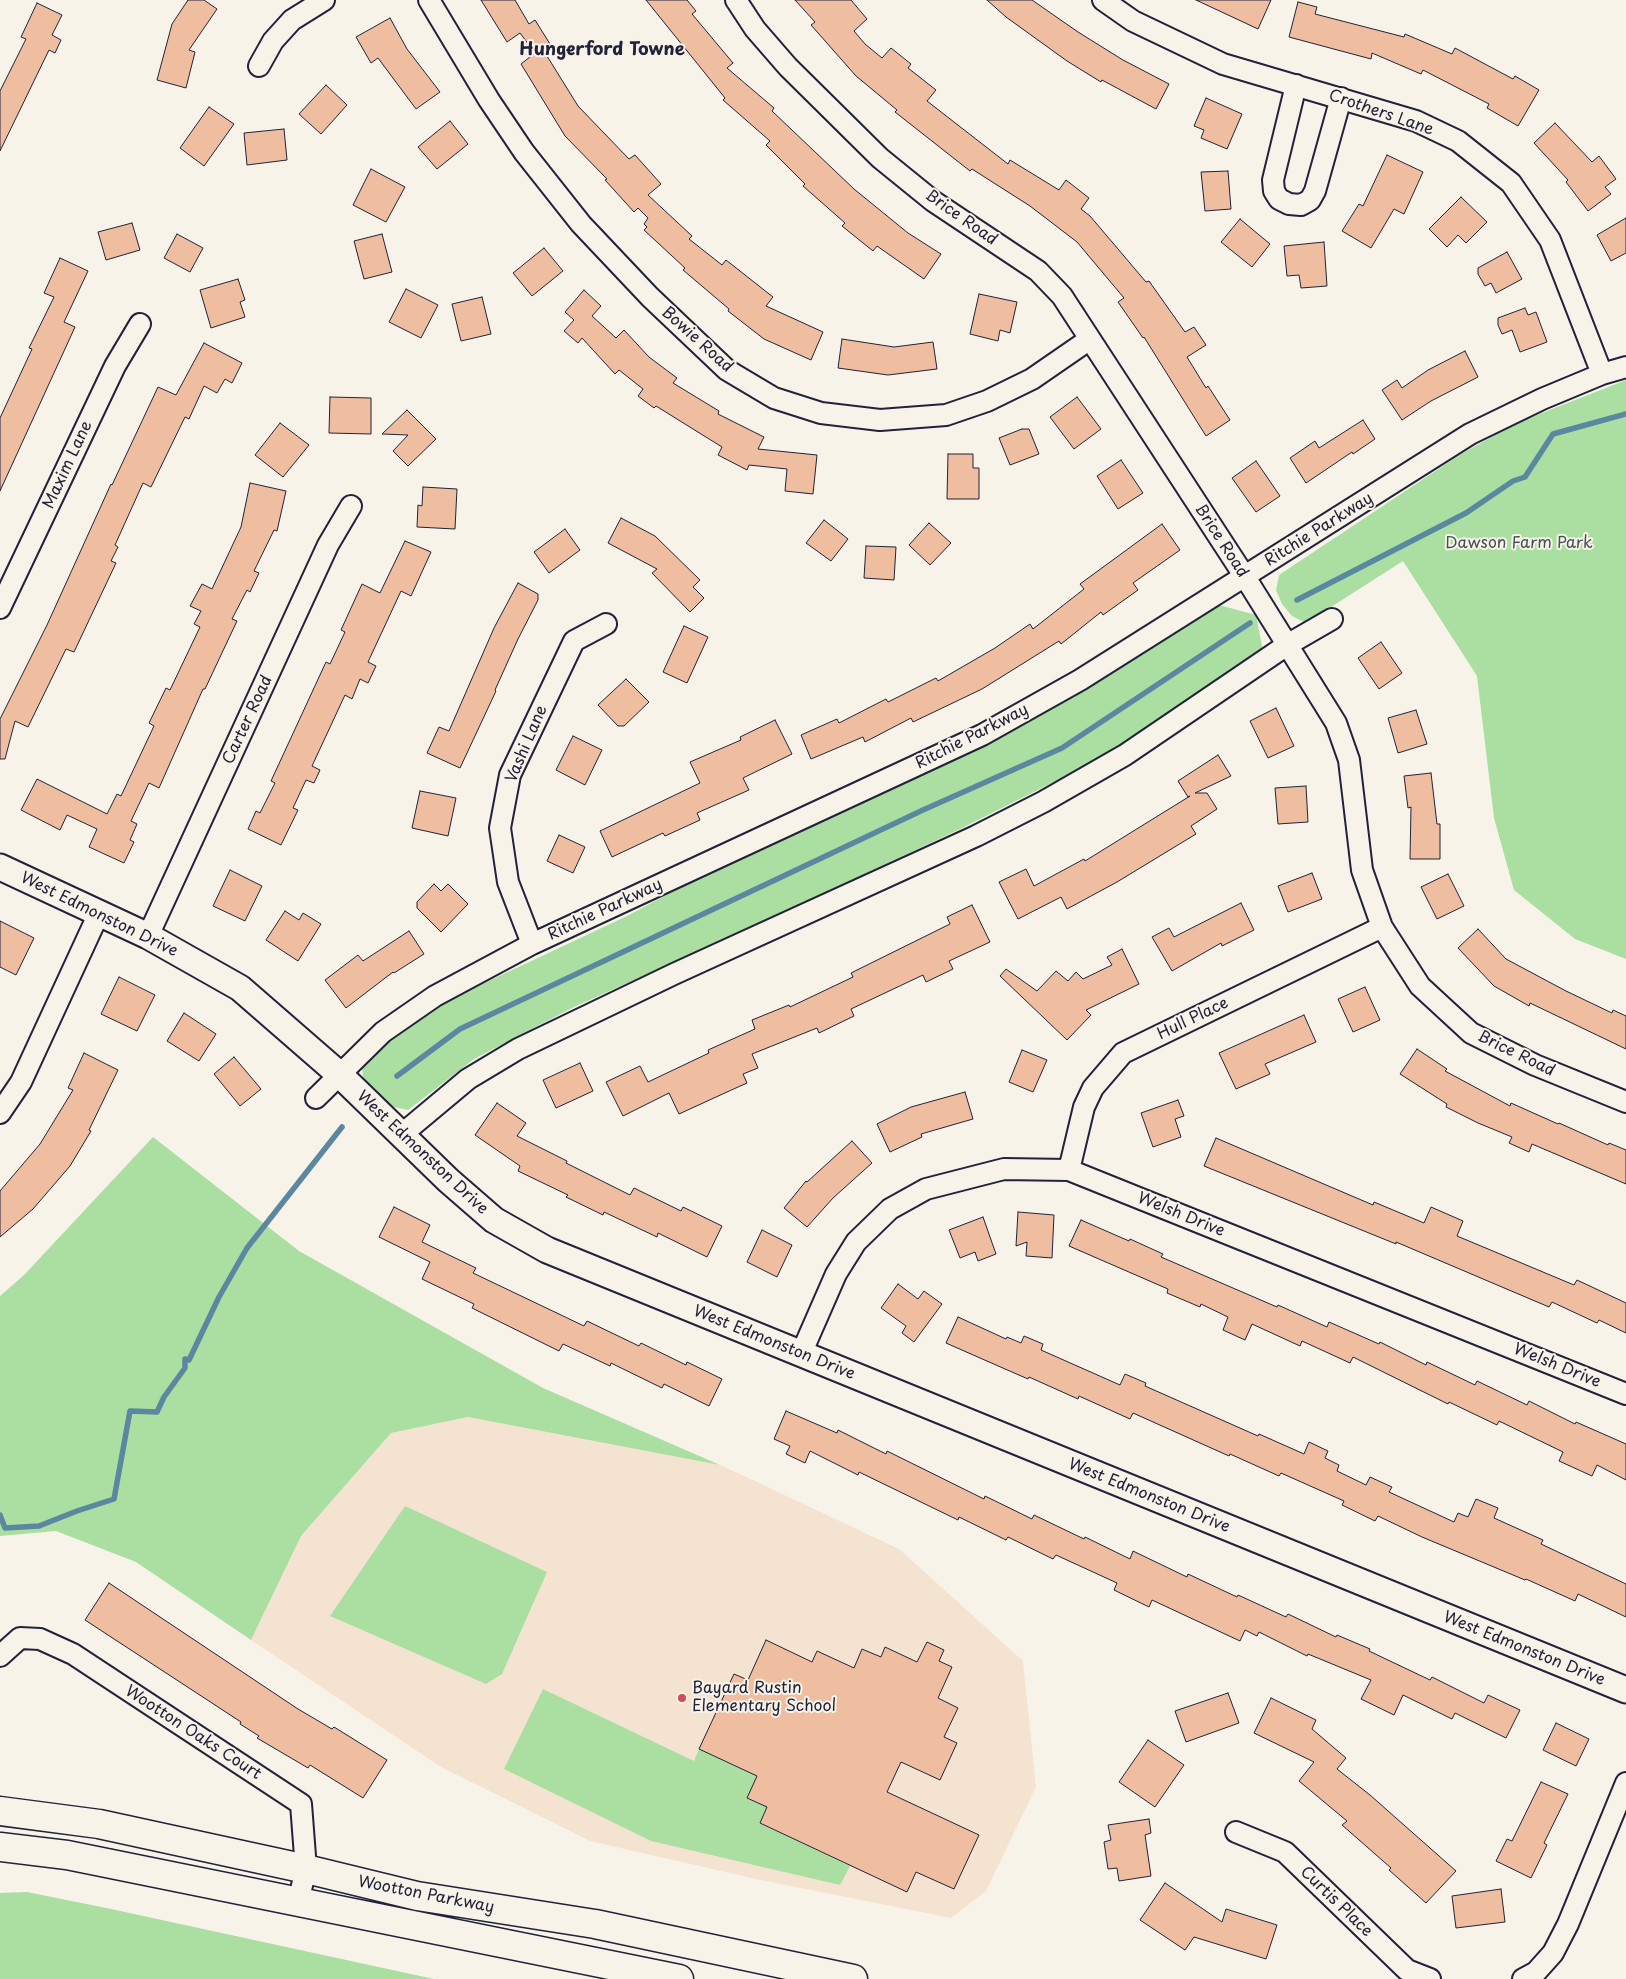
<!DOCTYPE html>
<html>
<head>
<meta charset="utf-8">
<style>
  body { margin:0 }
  canvas { display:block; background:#f7f3e8 }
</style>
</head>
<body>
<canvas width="1626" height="1979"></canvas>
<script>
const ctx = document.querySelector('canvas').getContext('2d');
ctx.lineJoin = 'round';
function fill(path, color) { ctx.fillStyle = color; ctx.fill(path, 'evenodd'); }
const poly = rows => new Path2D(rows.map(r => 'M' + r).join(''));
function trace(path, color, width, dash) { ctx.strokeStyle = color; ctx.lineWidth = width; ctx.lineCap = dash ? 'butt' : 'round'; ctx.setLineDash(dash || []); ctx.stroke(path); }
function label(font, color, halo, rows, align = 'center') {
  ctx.font = font + ' "Playpen Sans",sans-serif'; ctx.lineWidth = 4; ctx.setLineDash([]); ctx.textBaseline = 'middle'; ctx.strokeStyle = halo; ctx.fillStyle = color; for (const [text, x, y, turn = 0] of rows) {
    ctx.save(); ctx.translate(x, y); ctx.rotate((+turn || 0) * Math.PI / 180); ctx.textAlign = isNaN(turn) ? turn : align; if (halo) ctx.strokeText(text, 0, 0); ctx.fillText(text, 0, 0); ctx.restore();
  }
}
const built = poly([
  [468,1417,720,1465,757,1482,899,1549,1023,1661,1036,1787,986,1891,951,1918,760,1880,590,1841,441,1767,251,1640,301,1536,391,1433]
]);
const green = poly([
  [1626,380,1626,959,1575,939,1514,890,1494,818,1477,676,1403,561,1306,623,1292,616,1282,604,1276,590,1279,575,1458,456,1514,424],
  [1219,605,1256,615,1263,651,1137,740,960,829,787,911,574,1007,474,1059,408,1110,389,1106,363,1077,362,1067,368,1056,444,1002,627,916,773,838,1089,683],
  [153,1137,299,1251,543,1388,720,1465,468,1417,391,1433,301,1536,251,1640,136,1562,56,1531,0,1536,0,1296,24,1275],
  [405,1506,547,1572,502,1674,486,1684,330,1616],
  [543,1689,694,1761,699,1749,757,1776,747,1798,767,1807,760,1823,850,1866,840,1885,651,1841,504,1769],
  [27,1892,111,1909,434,1979,0,1979,0,1893]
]);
const stream = poly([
  [1297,600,1466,513,1513,481,1525,477,1553,434,1626,414],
  [397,1076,460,1029,923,810,1062,748,1250,623],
  [0,1515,5,1528,39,1526,77,1511,114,1499,130,1411,157,1412,164,1397,185,1368,185,1359,189,1360,219,1297,247,1248,342,1127]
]);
const building = poly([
  [188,0,204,0,217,9,189,50,195,52,186,88,157,80,172,24,188,0],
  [481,0,515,0,529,24,535,20,555,52,547,56,578,106,629,159,635,155,661,184,648,195,692,236,689,239,722,265,726,260,773,297,766,306,823,332,811,360,764,339,728,311,729,309,683,270,685,268,644,230,647,227,644,224,648,218,638,208,634,212,605,180,607,179,565,136,521,64,535,53,520,33,507,42,481,0],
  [646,0,687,0,696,11,692,14,733,63,727,68,774,108,772,111,854,189,908,233,941,254,924,279,877,246,873,251,842,226,845,223,803,186,805,184,766,145,770,141,723,100,725,98,646,0],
  [795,0,851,0,867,19,854,31,865,44,882,58,891,48,911,64,908,68,936,90,927,101,1008,164,1010,160,1059,190,1066,180,1089,198,1081,209,1090,216,1146,282,1149,281,1185,332,1194,327,1206,345,1187,357,1206,388,1208,386,1230,420,1206,436,1144,337,1143,338,1118,302,1124,298,1077,242,1030,206,972,169,970,171,895,112,897,110,856,76,811,25,815,22,795,0],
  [987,0,1032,0,1078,32,1123,60,1169,84,1156,109,1102,80,1101,82,1067,61,1006,17,987,0],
  [1196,0,1271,0,1258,29,1196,0],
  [1298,2,1317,7,1315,14,1404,37,1405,34,1452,54,1455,48,1513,79,1515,76,1539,90,1518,126,1487,108,1489,104,1423,70,1421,74,1372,53,1371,59,1289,37,1298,2],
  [37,3,62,15,52,35,61,40,55,53,49,50,0,151,0,91,26,39,21,37,37,3],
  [390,18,407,49,440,92,416,109,378,58,371,63,356,37,390,18],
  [326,85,347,105,321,134,299,114,326,85],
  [1206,98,1242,114,1227,149,1201,138,1204,130,1194,126,1206,98],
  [209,107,234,124,204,166,180,148,209,107],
  [450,121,468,144,437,169,418,147,450,121],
  [1555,123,1592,162,1599,156,1616,179,1605,187,1611,194,1588,211,1566,182,1568,180,1534,143,1555,123],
  [284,129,287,160,247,165,244,133,284,129],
  [1387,155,1423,172,1404,214,1394,209,1371,248,1342,231,1359,204,1363,206,1387,155],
  [371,169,405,187,386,222,353,205,371,169],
  [1228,171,1231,209,1205,211,1201,172,1228,171],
  [1461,197,1487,222,1466,243,1458,235,1447,247,1429,229,1461,197],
  [1626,218,1626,253,1611,261,1597,235,1626,218],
  [1240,219,1270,244,1252,267,1221,242,1240,219],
  [132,223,140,250,106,260,98,232,132,223],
  [177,234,203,248,190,272,164,258,177,234],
  [382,234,392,272,364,279,354,241,382,234],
  [1324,242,1327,286,1301,288,1299,275,1287,276,1284,246,1324,242],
  [544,248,563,271,532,296,513,273,544,248],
  [1507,252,1522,279,1496,293,1491,283,1485,286,1478,274,1478,268,1507,252],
  [60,258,88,271,64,322,75,327,0,491,0,418,32,349,29,348,54,297,44,293,60,258],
  [238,279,245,300,240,302,245,317,211,328,200,290,238,279],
  [406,289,438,305,421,338,389,322,406,289],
  [584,290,601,306,592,316,616,338,624,330,649,357,677,378,673,383,719,411,718,414,764,437,758,449,817,455,813,494,785,491,787,469,749,465,747,470,718,455,722,447,656,406,654,408,638,396,643,389,619,370,615,374,582,338,578,343,564,331,574,320,565,312,584,290],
  [979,294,1017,302,1010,333,1000,330,998,341,970,334,979,294],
  [482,297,491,334,461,341,452,304,482,297],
  [1525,308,1528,315,1536,312,1547,342,1520,352,1512,330,1502,334,1498,325,1498,318,1525,308],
  [842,339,894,347,933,342,937,369,888,375,838,368,842,339],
  [204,343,242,363,232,383,225,379,217,393,204,386,189,419,185,417,151,487,143,483,115,545,118,547,111,561,116,563,74,652,66,649,28,727,15,721,5,759,0,759,0,719,47,625,111,484,112,485,158,387,176,395,204,343],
  [1465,351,1478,377,1431,401,1402,420,1382,390,1397,380,1402,388,1428,370,1465,351],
  [330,397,371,398,371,434,329,433,330,397],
  [1077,397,1101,429,1074,449,1050,417,1077,397],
  [407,410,436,439,408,466,393,451,408,435,382,434,407,410],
  [1363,420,1375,439,1353,454,1352,452,1306,483,1290,458,1315,441,1319,448,1363,420],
  [280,423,309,445,283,477,255,455,280,423],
  [1022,429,1029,429,1039,454,1010,465,999,438,1022,429],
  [948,454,973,454,973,468,979,468,979,499,947,499,948,454],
  [1121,460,1143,493,1118,509,1097,476,1121,460],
  [1256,461,1280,496,1256,512,1232,478,1256,461],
  [250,483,286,491,277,531,274,530,254,571,259,573,250,592,247,590,232,619,237,621,205,689,203,689,159,788,149,783,131,821,137,824,130,840,134,842,124,863,89,847,97,829,67,815,60,830,21,810,37,779,107,814,117,794,121,796,154,726,149,723,166,688,170,690,200,627,194,624,201,611,190,606,202,584,212,589,241,527,250,483],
  [423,487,457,489,455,529,417,527,418,505,422,506,423,487],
  [621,518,655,536,700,580,693,587,704,598,690,612,652,573,657,569,608,543,621,518],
  [824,520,848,539,831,561,806,543,824,520],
  [929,523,951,543,930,565,909,545,929,523],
  [1162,524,1180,550,1133,583,1138,590,1103,615,1101,612,1061,644,1059,641,982,689,913,722,911,718,865,742,863,737,811,759,801,735,837,719,839,723,886,699,888,702,936,678,938,681,995,648,1030,624,1033,629,1084,589,1080,584,1162,524],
  [565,529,580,550,549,573,534,552,565,529],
  [405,541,431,552,411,596,401,591,368,662,376,666,368,683,360,679,352,699,345,695,312,766,320,770,314,783,306,780,293,808,298,810,281,845,248,829,256,811,260,813,275,783,271,781,326,662,330,664,345,632,341,630,362,584,380,593,405,541],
  [866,546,896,547,894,580,864,578,866,546],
  [518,583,538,594,538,600,518,639,495,690,496,691,460,768,427,753,439,727,449,731,494,628,518,583],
  [684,626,708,637,687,683,663,672,684,626],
  [1381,642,1402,673,1379,689,1358,658,1381,642],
  [626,679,649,702,624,726,618,726,598,705,626,679],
  [1276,708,1294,746,1268,758,1250,721,1276,708],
  [1416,710,1427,744,1398,753,1388,718,1416,710],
  [775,720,792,754,743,778,749,790,697,813,700,820,665,836,663,833,612,857,600,831,700,783,690,762,741,740,740,737,775,720],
  [573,736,602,750,585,785,556,770,573,736],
  [1218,755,1231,776,1195,793,1207,793,1217,809,1191,826,1196,834,1117,882,1067,909,1061,897,1018,919,999,882,1026,869,1034,886,1084,859,1085,861,1190,796,1188,797,1178,781,1218,755],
  [1431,773,1437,824,1440,824,1440,859,1410,859,1411,807,1408,808,1404,776,1431,773],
  [1306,786,1308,822,1278,824,1275,788,1306,786],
  [420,791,456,798,448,836,412,828,420,791],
  [559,835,585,847,573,873,547,861,559,835],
  [230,870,262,886,245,921,213,906,230,870],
  [1312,873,1322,899,1288,912,1278,886,1312,873],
  [1448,874,1464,906,1437,919,1421,887,1448,874],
  [434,884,441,891,448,884,468,904,441,932,417,908,417,902,434,884],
  [1241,903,1254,930,1222,946,1221,943,1172,971,1152,937,1169,928,1174,937,1241,903],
  [972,905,990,942,949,961,953,969,926,982,923,975,851,1009,854,1016,819,1033,817,1028,752,1054,758,1068,743,1074,747,1083,727,1092,679,1114,669,1093,623,1116,606,1082,640,1066,648,1082,709,1053,708,1050,755,1029,752,1020,789,1005,790,1007,853,977,851,973,950,924,947,917,972,905],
  [285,911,299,920,303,913,321,924,298,961,266,940,285,911],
  [0,921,34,938,16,975,0,967,0,921],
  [1478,929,1506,959,1566,991,1612,1013,1613,1010,1626,1016,1626,1049,1530,1003,1529,1006,1494,986,1458,948,1478,929],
  [409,931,424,954,394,973,393,972,346,1008,325,980,358,955,363,961,409,931],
  [1122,949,1139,984,1086,1010,1091,1015,1067,1040,1000,976,1006,969,1037,991,1056,971,1068,981,1076,972,1083,979,1112,965,1107,957,1122,949],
  [119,977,155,995,137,1031,101,1014,119,977],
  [1365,987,1380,1020,1353,1032,1338,999,1365,987],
  [184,1013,216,1034,199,1061,167,1041,184,1013],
  [1304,1015,1316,1042,1265,1064,1270,1074,1236,1089,1219,1053,1304,1015],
  [1417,1049,1447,1069,1445,1071,1510,1106,1511,1103,1558,1124,1559,1123,1608,1145,1609,1143,1626,1150,1626,1184,1532,1144,1529,1152,1509,1143,1512,1137,1478,1123,1446,1107,1447,1104,1400,1074,1417,1049],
  [1022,1050,1047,1060,1033,1092,1009,1082,1022,1050],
  [84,1053,118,1070,89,1130,91,1131,70,1166,33,1209,0,1237,0,1191,40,1144,73,1090,68,1088,84,1053],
  [234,1057,261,1089,240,1106,214,1074,234,1057],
  [580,1063,593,1091,556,1108,543,1080,580,1063],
  [965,1092,973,1119,921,1134,922,1137,890,1152,877,1124,911,1107,965,1092],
  [1178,1100,1184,1116,1175,1119,1181,1137,1153,1147,1141,1113,1178,1100],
  [497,1103,526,1123,517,1136,567,1161,566,1163,630,1195,634,1188,681,1211,683,1207,722,1226,707,1257,658,1233,657,1237,604,1212,603,1215,566,1197,568,1195,518,1171,520,1166,475,1135,497,1103],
  [1216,1138,1373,1205,1374,1202,1424,1223,1431,1207,1463,1221,1457,1236,1574,1285,1577,1280,1626,1303,1626,1333,1599,1320,1597,1323,1552,1302,1549,1307,1396,1242,1396,1244,1204,1166,1216,1138],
  [852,1141,872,1163,833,1198,807,1227,784,1208,806,1181,807,1182,852,1141],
  [394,1207,430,1225,422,1242,476,1268,473,1273,584,1326,587,1321,639,1346,641,1343,686,1365,687,1362,722,1379,709,1406,664,1384,662,1388,611,1363,610,1366,563,1344,559,1351,472,1308,474,1304,422,1279,430,1262,379,1237,394,1207],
  [1018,1212,1054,1215,1052,1258,1026,1256,1027,1242,1016,1246,1018,1212],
  [983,1217,996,1254,978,1261,975,1252,960,1258,949,1230,983,1217],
  [1081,1220,1129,1241,1130,1239,1163,1254,1161,1257,1277,1307,1278,1305,1327,1327,1329,1322,1379,1344,1380,1342,1426,1365,1427,1362,1475,1385,1477,1381,1527,1405,1529,1401,1575,1424,1576,1422,1626,1444,1626,1480,1597,1465,1592,1476,1559,1461,1563,1452,1499,1421,1497,1425,1449,1402,1448,1404,1353,1357,1350,1363,1302,1341,1300,1346,1252,1324,1245,1340,1223,1330,1228,1317,1201,1304,1200,1307,1167,1293,1168,1289,1069,1246,1081,1220],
  [762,1230,792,1245,777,1277,747,1262,762,1230],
  [898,1284,918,1299,924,1291,942,1304,914,1342,902,1333,906,1326,881,1308,898,1284],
  [958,1317,1006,1339,1007,1337,1021,1343,1024,1336,1043,1344,1041,1350,1120,1385,1125,1374,1146,1383,1145,1386,1258,1436,1259,1434,1304,1454,1309,1442,1328,1451,1325,1458,1339,1465,1337,1471,1366,1485,1370,1477,1392,1487,1389,1492,1454,1522,1458,1513,1468,1517,1476,1499,1498,1508,1494,1518,1543,1540,1541,1544,1626,1584,1626,1617,1578,1594,1575,1601,1526,1579,1525,1580,1422,1537,1378,1516,1375,1521,1342,1505,1344,1501,1281,1473,1279,1476,1230,1454,1229,1456,1133,1413,1130,1419,1079,1396,1078,1399,1029,1377,1028,1379,980,1358,946,1343,958,1317],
  [786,1411,837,1433,838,1430,886,1454,887,1451,984,1499,985,1496,1032,1519,1034,1515,1084,1539,1085,1537,1130,1559,1133,1551,1187,1577,1188,1574,1237,1597,1238,1595,1286,1617,1288,1614,1336,1637,1337,1635,1370,1649,1369,1651,1430,1680,1432,1677,1484,1703,1488,1695,1520,1710,1506,1738,1455,1713,1452,1719,1403,1695,1394,1715,1361,1699,1371,1680,1308,1654,1307,1656,1259,1632,1257,1636,1245,1630,1240,1641,1152,1600,1149,1607,1114,1590,1117,1583,1056,1555,1053,1559,1008,1537,1006,1540,959,1517,958,1520,859,1472,858,1475,810,1451,805,1463,786,1454,790,1446,774,1439,786,1411],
  [109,1583,298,1709,332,1729,334,1727,387,1760,363,1798,310,1765,308,1768,257,1738,259,1736,240,1724,241,1722,85,1620,109,1583],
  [766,1640,812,1662,817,1651,854,1668,862,1649,881,1657,885,1647,917,1662,927,1642,944,1650,939,1661,952,1667,938,1698,958,1708,944,1737,957,1743,940,1780,901,1762,887,1792,979,1835,954,1889,916,1872,907,1892,760,1823,767,1807,747,1798,757,1776,699,1749,734,1674,748,1680,766,1640],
  [1228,1693,1239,1723,1186,1742,1175,1711,1228,1693],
  [1271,1698,1316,1720,1312,1729,1346,1758,1337,1769,1370,1795,1456,1871,1426,1903,1389,1870,1391,1868,1342,1825,1347,1821,1299,1781,1314,1762,1254,1733,1271,1698],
  [1556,1723,1589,1739,1576,1766,1543,1750,1556,1723],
  [1148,1740,1184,1765,1155,1807,1119,1782,1148,1740],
  [1541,1782,1568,1794,1544,1843,1547,1845,1531,1878,1496,1861,1507,1839,1512,1841,1541,1782],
  [1149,1819,1151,1833,1145,1835,1151,1876,1119,1881,1117,1868,1108,1869,1104,1842,1111,1840,1108,1825,1149,1819],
  [1165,1883,1222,1922,1226,1909,1277,1925,1266,1959,1194,1937,1185,1950,1140,1920,1165,1883],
  [1501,1889,1505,1922,1456,1928,1452,1896,1501,1889]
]);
const minor = poly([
  [429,0,489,100,524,152,581,224,650,297,727,370,774,398,821,413,880,420,946,415,987,401,1032,379,1090,339],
  [736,0,755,29,788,67,880,158,933,201,1038,271,1062,296,1245,577,1336,723,1349,760,1362,870,1382,927,1420,986,1471,1033,1535,1065,1626,1102],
  [1103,0,1133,21,1223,64,1416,121,1458,141,1511,183,1550,240,1602,374],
  [259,66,273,41,292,20,324,0],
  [1296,85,1273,180,1274,191,1279,199,1289,204,1301,205,1310,200,1315,191,1341,98],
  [0,608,115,366,140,324],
  [148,936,328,545,351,506],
  [532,944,508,882,500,828,510,775,574,641,606,624],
  [316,1098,383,1032,435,996,532,944,982,735,1080,680,1470,434,1542,399,1602,374,1626,367],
  [0,1113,21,1082,99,913],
  [401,1135,468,1079,518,1049,674,974,976,836,1043,802,1125,755,1287,645,1332,619],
  [1069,1170,1084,1107,1093,1088,1123,1053,1382,927],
  [801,1354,836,1274,856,1242,890,1209,926,1189,1004,1169,1069,1170,1626,1394],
  [0,1656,20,1638,40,1639,73,1654,301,1804,306,1869,298,1902],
  [1236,1832,1285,1852,1407,1970,1430,1979],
  [1523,1979,1536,1972,1553,1953,1568,1924,1626,1783]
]);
const tertiary = poly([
  [0,867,148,936,240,988,340,1075,448,1180,494,1220,547,1250,1626,1690]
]);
const secondary = poly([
  [0,1811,99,1824,306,1869,417,1896,595,1924,853,1979],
  [0,1847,67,1855,679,1979]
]);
const markers = [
  [682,1698,5,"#d1495b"]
];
const streetNames = [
  ["Crothers Lane",1381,113,19],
  ["Brice Road",961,218,35],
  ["Bowie Road",697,340,42],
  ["Maxim Lane",68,465,-65],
  ["Ritchie Parkway",1319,530,-32],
  ["Brice Road",1221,541,57],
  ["Carter Road",248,720,-65],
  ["Ritchie Parkway",972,737,-27],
  ["Vashi Lane",527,744,-67],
  ["Ritchie Parkway",605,910,-25],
  ["West Edmonston Drive",99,915,26],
  ["Hull Place",1193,1019,-26],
  ["Brice Road",1516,1054,26],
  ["West Edmonston Drive",422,1153,43],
  ["Welsh Drive",1181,1215,22],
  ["West Edmonston Drive",774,1343,22],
  ["Welsh Drive",1557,1366,22],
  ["West Edmonston Drive",1149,1496,22],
  ["West Edmonston Drive",1524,1649,22],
  ["Wootton Oaks Court",193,1733,33],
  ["Wootton Parkway",426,1895,11],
  ["Curtis Place",1336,1902,44]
];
const parkNames = [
  ["Dawson Farm Park",1519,544]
];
const poiNames = [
  ["Bayard Rustin",692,1689],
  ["Elementary School",692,1707]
];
const neighbourhoodNames = [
  ["Hungerford Towne",602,50]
];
fill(built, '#f5e3d2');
fill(green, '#aadfa1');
trace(stream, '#5c87a0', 5.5);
fill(building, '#efbda0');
trace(building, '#22223b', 1);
trace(minor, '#22223b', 24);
trace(tertiary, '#22223b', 29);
trace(secondary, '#22223b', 31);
trace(minor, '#f7f3e8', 20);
trace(tertiary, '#f7f3e8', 25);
trace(secondary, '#f7f3e8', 28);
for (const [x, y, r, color] of markers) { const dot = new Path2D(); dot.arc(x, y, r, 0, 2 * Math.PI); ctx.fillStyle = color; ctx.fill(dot); trace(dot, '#f7f3e8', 2); }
label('16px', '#22223b', '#f7f3e8', streetNames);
label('16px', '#445154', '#f7f3e8', parkNames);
label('16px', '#22223b', '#f7f3e8', poiNames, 'left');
label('bold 18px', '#22223b', '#f7f3e8', neighbourhoodNames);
</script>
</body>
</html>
